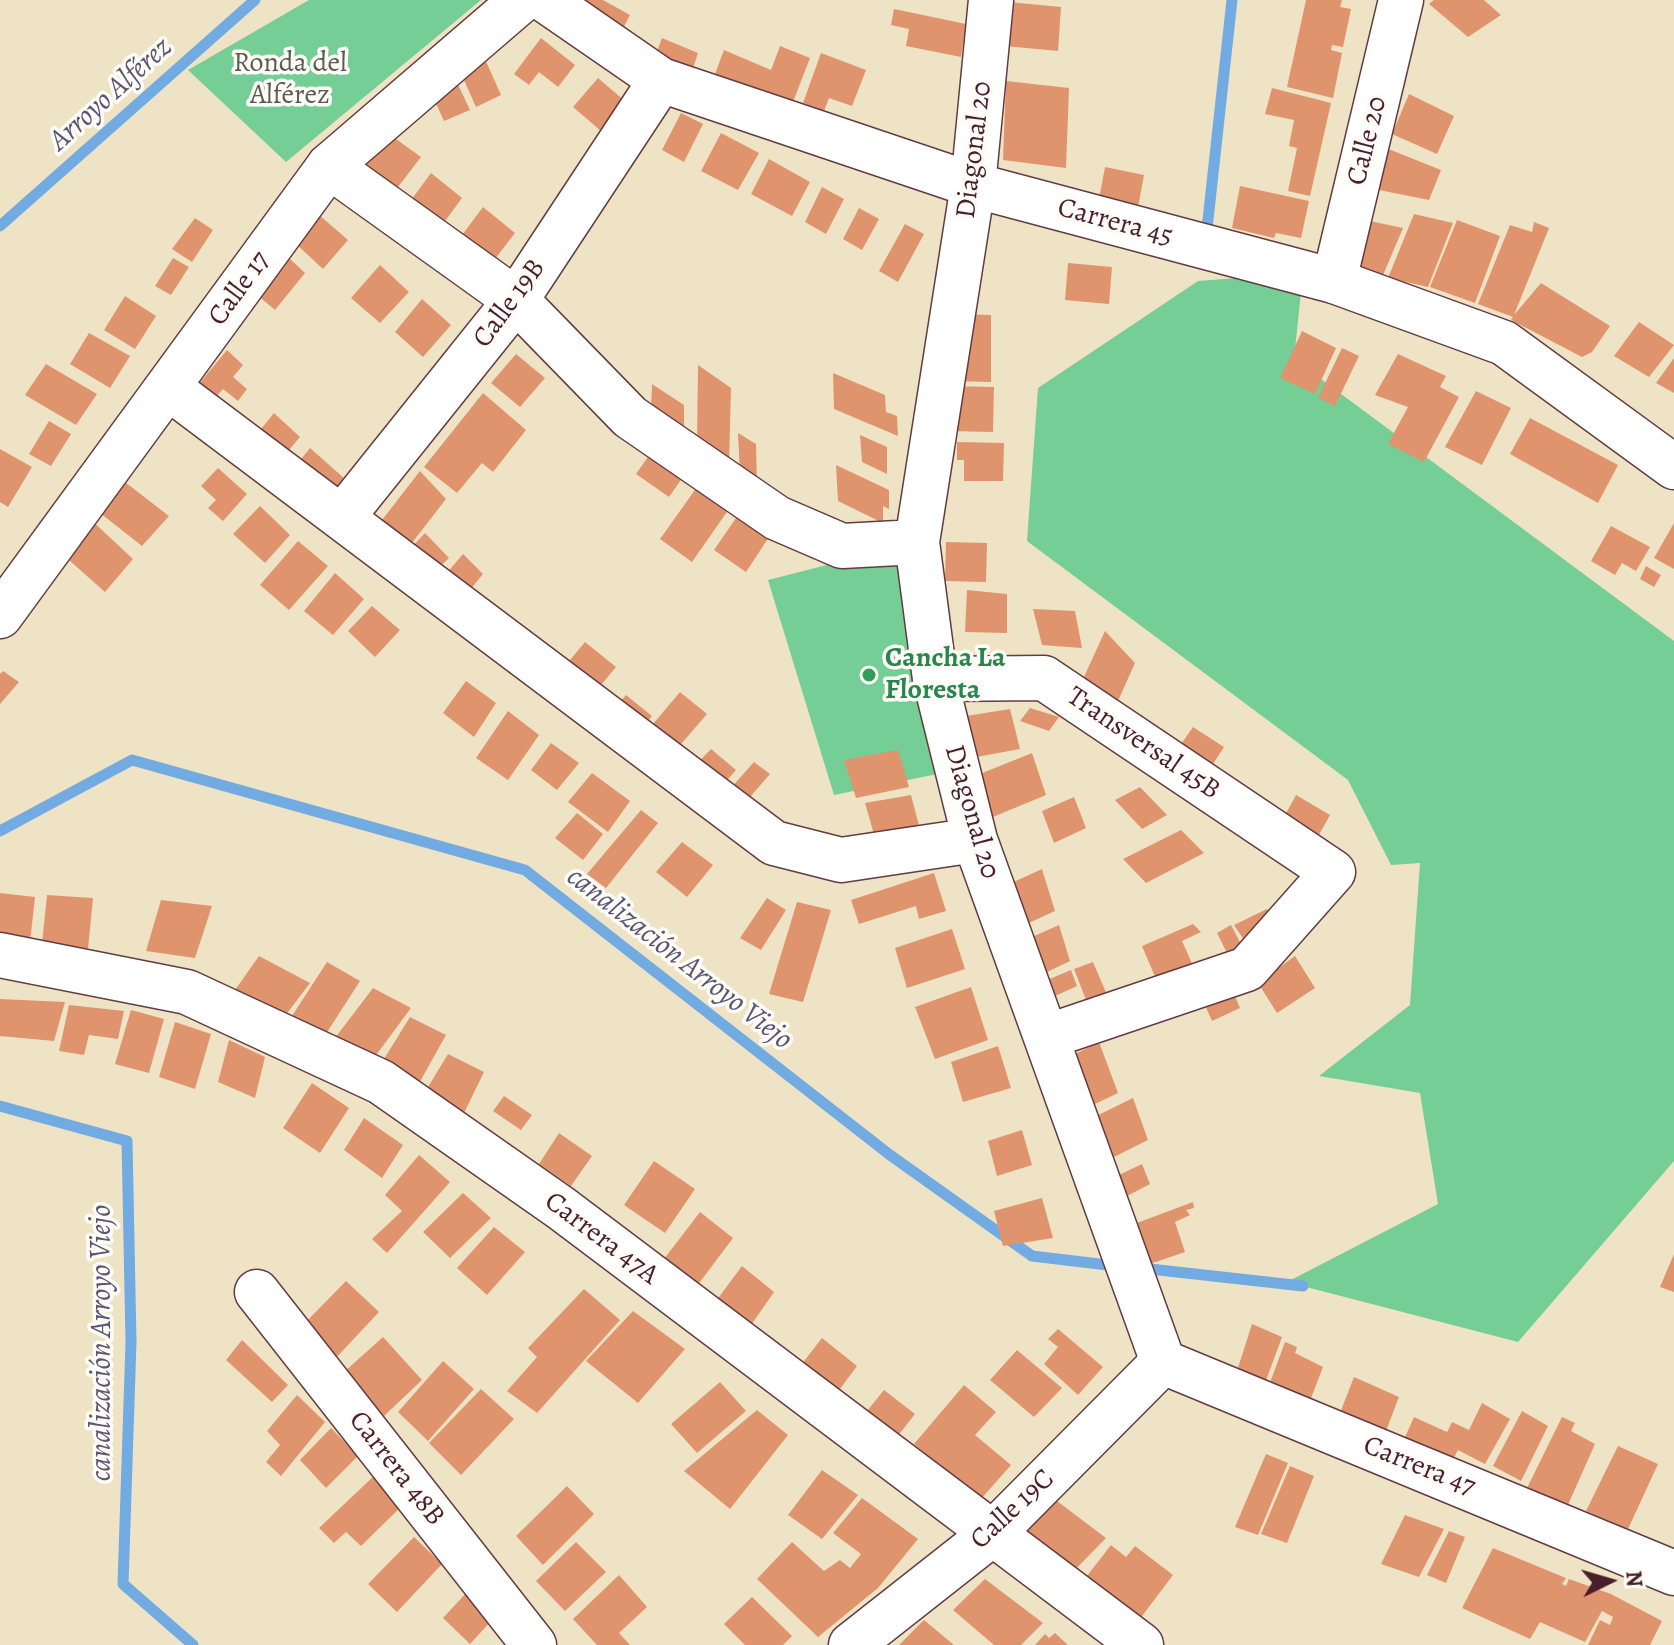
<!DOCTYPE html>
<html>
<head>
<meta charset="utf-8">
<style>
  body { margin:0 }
  #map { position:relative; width:1674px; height:1645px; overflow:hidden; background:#efe3c5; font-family:Alegreya,serif }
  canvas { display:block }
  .north { position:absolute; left:1570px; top:1541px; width:80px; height:80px; -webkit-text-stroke:6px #fdfcf7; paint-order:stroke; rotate:85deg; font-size:22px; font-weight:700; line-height:32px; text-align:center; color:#4a1f2b }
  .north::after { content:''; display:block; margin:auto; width:28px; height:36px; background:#4a1f2b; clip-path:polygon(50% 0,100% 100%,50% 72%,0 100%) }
</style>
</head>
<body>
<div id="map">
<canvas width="1674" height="1645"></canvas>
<div class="north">N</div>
</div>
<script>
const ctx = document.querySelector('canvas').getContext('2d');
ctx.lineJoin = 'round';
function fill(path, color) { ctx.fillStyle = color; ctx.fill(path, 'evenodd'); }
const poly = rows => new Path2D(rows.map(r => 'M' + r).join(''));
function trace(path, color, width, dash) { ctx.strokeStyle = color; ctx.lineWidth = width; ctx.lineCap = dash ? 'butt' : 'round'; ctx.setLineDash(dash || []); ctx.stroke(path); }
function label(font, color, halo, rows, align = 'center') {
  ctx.font = font + ' Alegreya,serif'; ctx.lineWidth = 7; ctx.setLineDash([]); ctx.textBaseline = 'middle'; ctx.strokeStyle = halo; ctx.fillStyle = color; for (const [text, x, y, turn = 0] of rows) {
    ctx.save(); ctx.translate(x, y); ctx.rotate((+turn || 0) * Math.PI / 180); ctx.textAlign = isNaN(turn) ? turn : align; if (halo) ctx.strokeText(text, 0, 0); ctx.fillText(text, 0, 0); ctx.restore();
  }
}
const green = poly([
  [309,0,481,0,286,162,188,70],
  [1303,273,1294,359,1674,641,1674,1161,1518,1342,1287,1282,1438,1204,1420,1093,1319,1076,1410,1005,1420,863,1391,865,1348,780,1027,541,1038,388,1198,281],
  [917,542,957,770,834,795,768,580]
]);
const stream = poly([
  [0,226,255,0],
  [1206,238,1232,0],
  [0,831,132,760,525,870,890,1155,1032,1256,1116,1266],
  [0,1106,127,1141,131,1342,123,1584,193,1645],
  [1141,1268,1303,1286]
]);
const building = poly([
  [569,0,603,0,630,15,620,34],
  [1306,0,1342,0,1340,7,1351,9,1343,47,1332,45,1331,50,1342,53,1333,98,1287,87],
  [1434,0,1484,0,1501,15,1468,37,1429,4],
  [1009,2,1061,7,1058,51,1005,46],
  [894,9,966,24,961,57,906,46,909,29,891,25],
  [541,38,575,65,558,87,539,72,529,85,514,74],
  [662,38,698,53,691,74,654,59],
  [780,46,810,58,788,115,712,82,724,50,771,70],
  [821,53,866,70,852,106,829,98,824,111,803,103],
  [485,59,501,95,476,107,460,71],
  [453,74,470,110,444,121,428,86],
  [598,78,626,102,601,131,573,107],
  [1006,81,1069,88,1066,168,1003,160],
  [1272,88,1331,103,1310,196,1288,191,1297,148,1289,146,1294,120,1265,114],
  [1409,94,1454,116,1437,154,1392,134],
  [681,113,703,124,684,162,662,150],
  [721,133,759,153,738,190,701,171],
  [389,134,421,157,395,191,364,167],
  [1386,148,1441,170,1429,200,1369,188],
  [769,159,810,182,792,216,751,194],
  [1105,167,1144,175,1136,218,1097,210],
  [431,173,462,198,437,232,406,207],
  [1240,186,1309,201,1301,238,1276,233,1274,238,1232,228],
  [822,187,844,199,826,234,805,222],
  [483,207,515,233,492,263,456,243],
  [859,208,879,219,862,250,843,239],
  [318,214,348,240,323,269,295,243],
  [1414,214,1453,223,1428,287,1388,278],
  [195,218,213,230,192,262,172,249],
  [1365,220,1403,228,1378,287,1340,280],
  [1457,220,1500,236,1475,303,1430,287],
  [1534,222,1549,228,1514,315,1541,283,1610,326,1592,352,1582,357,1511,320,1513,317,1478,304,1510,225,1532,232],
  [905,224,924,234,898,282,879,271],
  [287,256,305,273,275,310,256,294],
  [173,258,189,267,171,295,155,286],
  [1068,263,1112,267,1109,304,1065,300],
  [380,265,409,292,380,323,351,298],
  [125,296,156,316,135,349,104,330],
  [422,299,451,325,423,357,395,332],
  [959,314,991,315,991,382,948,381],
  [1639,322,1674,345,1649,377,1614,356],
  [1302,331,1336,348,1315,394,1280,378],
  [89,333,130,356,110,388,70,364],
  [1342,348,1359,356,1335,406,1318,398],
  [227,350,243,365,233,377,247,389,238,401,223,389,209,405,193,391],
  [516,354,545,378,520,407,491,383],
  [1398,354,1446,376,1440,387,1459,397,1424,462,1388,444,1408,407,1375,395],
  [1674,358,1674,393,1656,383],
  [46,364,97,394,76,425,25,395],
  [698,365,731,388,729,467,697,445],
  [833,373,885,395,886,412,897,416,898,436,834,409],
  [652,384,684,405,684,435,651,412],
  [949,386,994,387,993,432,948,431],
  [1476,391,1511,408,1482,465,1445,447],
  [483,393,526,430,493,472,482,463,457,493,424,467],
  [274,413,300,437,279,462,253,439],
  [1530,418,1618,465,1598,503,1510,454],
  [49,421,71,434,51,466,29,454],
  [738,433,756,444,757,485,740,474],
  [860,435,887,447,887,474,862,462],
  [957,442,1004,443,1003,481,964,481,964,460,957,460],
  [310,448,345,479,330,497,297,464],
  [0,449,32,467,8,507,0,502],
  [650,454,683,477,669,497,636,474],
  [836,465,889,490,889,509,883,506,883,523,838,501],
  [218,468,247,494,223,521,208,508,216,500,201,486],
  [420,471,446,499,408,548,382,520],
  [121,479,169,516,142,546,95,509],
  [697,487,729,509,692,562,660,539],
  [260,506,290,535,265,563,233,534],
  [738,515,769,537,746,572,714,550],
  [88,517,133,559,105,592,61,553],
  [1674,523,1674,569,1654,558],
  [1611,526,1650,547,1636,571,1622,563,1615,575,1591,561],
  [425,533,449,558,433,573,410,549],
  [298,541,328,566,289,610,260,585],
  [946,542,987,543,986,582,945,581],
  [463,554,483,574,461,601,440,581],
  [1646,566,1661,575,1654,587,1640,579],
  [335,573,364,599,333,635,304,611],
  [967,590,1007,594,1007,633,965,632],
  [372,606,400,630,375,657,348,631],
  [1033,609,1075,611,1082,648,1042,645],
  [1105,631,1135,663,1113,712,1083,679],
  [585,642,616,667,591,697,560,672],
  [3,671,19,682,0,704,0,674],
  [466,681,496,703,474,737,443,713],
  [680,692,707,714,669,758,642,737],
  [626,695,652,716,637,733,611,712],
  [1030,708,1059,717,1049,731,1020,721],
  [1010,709,1020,749,971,758,960,717],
  [508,711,539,735,508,780,476,758],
  [1193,727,1224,747,1202,781,1170,760],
  [551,743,579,763,557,790,531,770],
  [711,749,736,770,715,794,688,773],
  [898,750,909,787,856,798,844,760],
  [1032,753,1046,795,988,819,975,776],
  [754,762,770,774,737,812,721,799],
  [592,773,630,801,608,832,568,802],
  [1140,787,1167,815,1142,829,1115,800],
  [911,795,922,837,877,845,865,803],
  [1296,795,1330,815,1310,851,1276,832],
  [1074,797,1086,828,1054,843,1042,811],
  [641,810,658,823,606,888,587,874],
  [577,813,603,834,583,860,555,838],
  [1181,830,1204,853,1146,883,1123,859],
  [682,842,713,865,687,897,656,872],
  [1042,869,1055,911,1020,927,1007,885],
  [934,873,946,911,919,919,916,906,859,924,851,900],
  [0,893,35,897,30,942,0,940],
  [47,895,93,898,88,949,42,943],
  [767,898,786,910,761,950,740,938],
  [161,900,212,906,195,958,146,951],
  [797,902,831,910,803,1002,769,994],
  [1267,909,1281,926,1246,943,1234,925],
  [1193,924,1201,932,1182,941,1195,970,1159,986,1142,946],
  [1059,925,1070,961,1043,974,1023,941],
  [1231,925,1242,946,1227,953,1217,933],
  [952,929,965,969,907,988,895,948],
  [259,956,310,983,285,1016,235,990],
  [1295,956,1315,988,1277,1013,1258,983],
  [327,962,360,981,324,1037,290,1019],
  [1093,962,1108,997,1088,1005,1074,969],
  [1071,970,1077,986,1042,1002,1035,985],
  [971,987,988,1040,935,1059,915,1007],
  [373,988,411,1008,371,1062,332,1042],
  [1232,989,1240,1008,1212,1021,1204,1003],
  [0,999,65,1002,54,1041,0,1036],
  [69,1005,124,1011,118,1039,89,1035,84,1055,59,1051],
  [131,1010,164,1019,149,1073,115,1064],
  [410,1017,446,1035,417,1087,379,1067],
  [175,1022,211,1034,195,1089,159,1077],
  [229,1040,265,1057,255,1098,218,1082],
  [1099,1042,1118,1093,1074,1114,1057,1063],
  [998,1046,1011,1088,963,1102,951,1062],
  [448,1054,484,1072,464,1113,425,1092],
  [312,1083,349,1108,320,1153,283,1128],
  [504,1096,532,1115,521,1130,493,1111],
  [1133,1098,1148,1140,1094,1167,1078,1125],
  [364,1118,403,1145,382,1178,344,1150],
  [1022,1130,1032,1165,997,1176,988,1141],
  [559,1133,592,1156,571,1186,539,1164],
  [419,1155,450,1182,387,1253,372,1239,402,1211,385,1195],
  [654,1161,695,1189,665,1233,624,1205],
  [1142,1164,1150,1184,1108,1206,1100,1184],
  [463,1193,491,1218,450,1258,423,1232],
  [1042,1198,1053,1238,1003,1246,994,1211],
  [1193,1202,1194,1208,1186,1210,1190,1215,1175,1222,1185,1252,1132,1270,1118,1230],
  [700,1212,733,1238,697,1286,664,1259],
  [494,1227,525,1252,487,1295,457,1268],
  [1674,1254,1674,1292,1660,1287],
  [742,1266,774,1292,749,1328,716,1301],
  [346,1281,379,1312,333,1361,301,1327],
  [584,1289,620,1320,537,1413,507,1391,537,1357,528,1348],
  [633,1311,685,1349,638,1403,586,1361],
  [1252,1324,1282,1337,1264,1386,1236,1374],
  [1058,1329,1103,1367,1078,1395,1044,1364,1058,1347,1048,1339],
  [383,1337,422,1380,384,1416,344,1372],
  [822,1338,857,1366,837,1393,801,1365],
  [242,1340,288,1385,272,1402,226,1360],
  [1285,1342,1297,1347,1295,1353,1323,1367,1308,1406,1268,1388],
  [1017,1350,1062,1388,1034,1417,990,1380],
  [443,1361,474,1389,428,1441,398,1412],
  [1354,1377,1399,1397,1384,1436,1338,1418],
  [720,1382,746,1411,697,1453,671,1424],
  [964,1385,996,1412,975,1435,1011,1465,981,1499,914,1444],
  [481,1389,514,1419,461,1475,429,1443],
  [884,1390,915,1414,890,1446,859,1421],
  [297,1395,325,1422,281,1476,266,1462,280,1445,267,1431],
  [1482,1403,1510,1419,1485,1464,1458,1450,1449,1467,1402,1444,1414,1417,1447,1432,1452,1422,1469,1430],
  [757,1410,788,1435,730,1509,684,1471],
  [1522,1411,1548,1426,1521,1481,1493,1466],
  [1562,1417,1575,1423,1571,1431,1595,1444,1567,1507,1527,1488],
  [331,1428,358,1456,326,1488,300,1460],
  [1618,1446,1658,1464,1628,1529,1586,1511],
  [1266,1454,1288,1463,1258,1535,1235,1527],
  [1290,1466,1314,1476,1287,1543,1261,1534],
  [822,1470,858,1495,822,1539,788,1515],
  [376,1474,405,1503,361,1546,346,1532,334,1543,319,1528],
  [567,1486,594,1514,543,1565,516,1536],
  [862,1498,918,1539,878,1588,818,1637,757,1579,792,1542,824,1571,840,1560,850,1568,861,1554,833,1533],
  [1057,1501,1106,1538,1064,1581,1013,1542],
  [1405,1515,1444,1529,1419,1577,1381,1564],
  [1449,1531,1465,1537,1446,1583,1427,1575],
  [414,1537,442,1564,397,1612,368,1584],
  [576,1542,606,1572,565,1611,536,1581],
  [1111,1545,1126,1557,1135,1546,1173,1575,1130,1632,1076,1590],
  [1493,1548,1566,1578,1562,1584,1566,1586,1569,1579,1611,1594,1662,1621,1650,1645,1588,1645,1600,1620,1610,1625,1613,1617,1602,1611,1585,1642,1540,1622,1530,1639,1462,1608],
  [619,1575,647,1607,619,1633,630,1645,597,1645,573,1619],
  [985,1579,1043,1623,1021,1645,994,1645,953,1610],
  [468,1591,493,1619,470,1644,443,1618],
  [752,1597,792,1636,783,1645,745,1645,724,1624],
  [924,1620,954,1645,899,1645],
  [1055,1633,1068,1645,1035,1645,1045,1634,1049,1638]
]);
const minor = poly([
  [991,0,973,185,917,542,935,679,975,840,1163,1362],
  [329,166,516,300,630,417,777,518,842,546,917,542],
  [1334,281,1401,0],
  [169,388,774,843,841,860,975,840],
  [343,516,516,300,661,80],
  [935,679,1044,678,1333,872,1247,969,1046,1037],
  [0,955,187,992,381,1082,561,1208,1141,1645],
  [257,1292,534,1645],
  [1163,1362,1674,1573],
  [851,1645,992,1534,1163,1362]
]);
const tertiary = poly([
  [545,0,661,80,973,185,1334,281,1504,343,1674,467],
  [0,616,329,166,522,0]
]);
const markers = [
  [869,675,8,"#2e9e5b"]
];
const parkNames = [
  ["Ronda del",290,64],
  ["Alférez",290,96]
];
const streetNames = [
  ["Calle 20",1368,141,-76],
  ["Diagonal 20",975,150,-83],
  ["Carrera 45",1115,223,15],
  ["Calle 17",240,289,-54],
  ["Calle 19B",510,304,-54],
  ["Transversal 45B",1143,744,34],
  ["Diagonal 20",971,812,74],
  ["Carrera 47A",601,1239,37],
  ["Carrera 47",1419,1467,22],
  ["Carrera 48B",396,1469,52],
  ["Calle 19C",1013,1510,-43]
];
const leisureNames = [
  ["Cancha La",885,659],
  ["Floresta",885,691]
];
const waterNames = [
  ["Arroyo Alférez",111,95,-42],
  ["canalización Arroyo Viejo",679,959,38],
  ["canalización Arroyo Viejo",103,1343,-90]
];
fill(green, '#75ce95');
trace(stream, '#72abe2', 11);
fill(building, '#e0946e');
trace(minor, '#633c42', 47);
trace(tertiary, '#633c42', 47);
trace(minor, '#fff', 44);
trace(tertiary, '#fff', 44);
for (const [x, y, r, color] of markers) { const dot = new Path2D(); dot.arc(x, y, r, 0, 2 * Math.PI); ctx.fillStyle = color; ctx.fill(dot); trace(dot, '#fdfcf7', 3); }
label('28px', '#595c50', '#fdfcf7', parkNames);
label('28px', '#4a1f2b', '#fdfcf7', streetNames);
label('bold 28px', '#27864d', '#fdfcf7', leisureNames, 'left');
label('italic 30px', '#5a5774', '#fdfcf7', waterNames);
</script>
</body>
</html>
